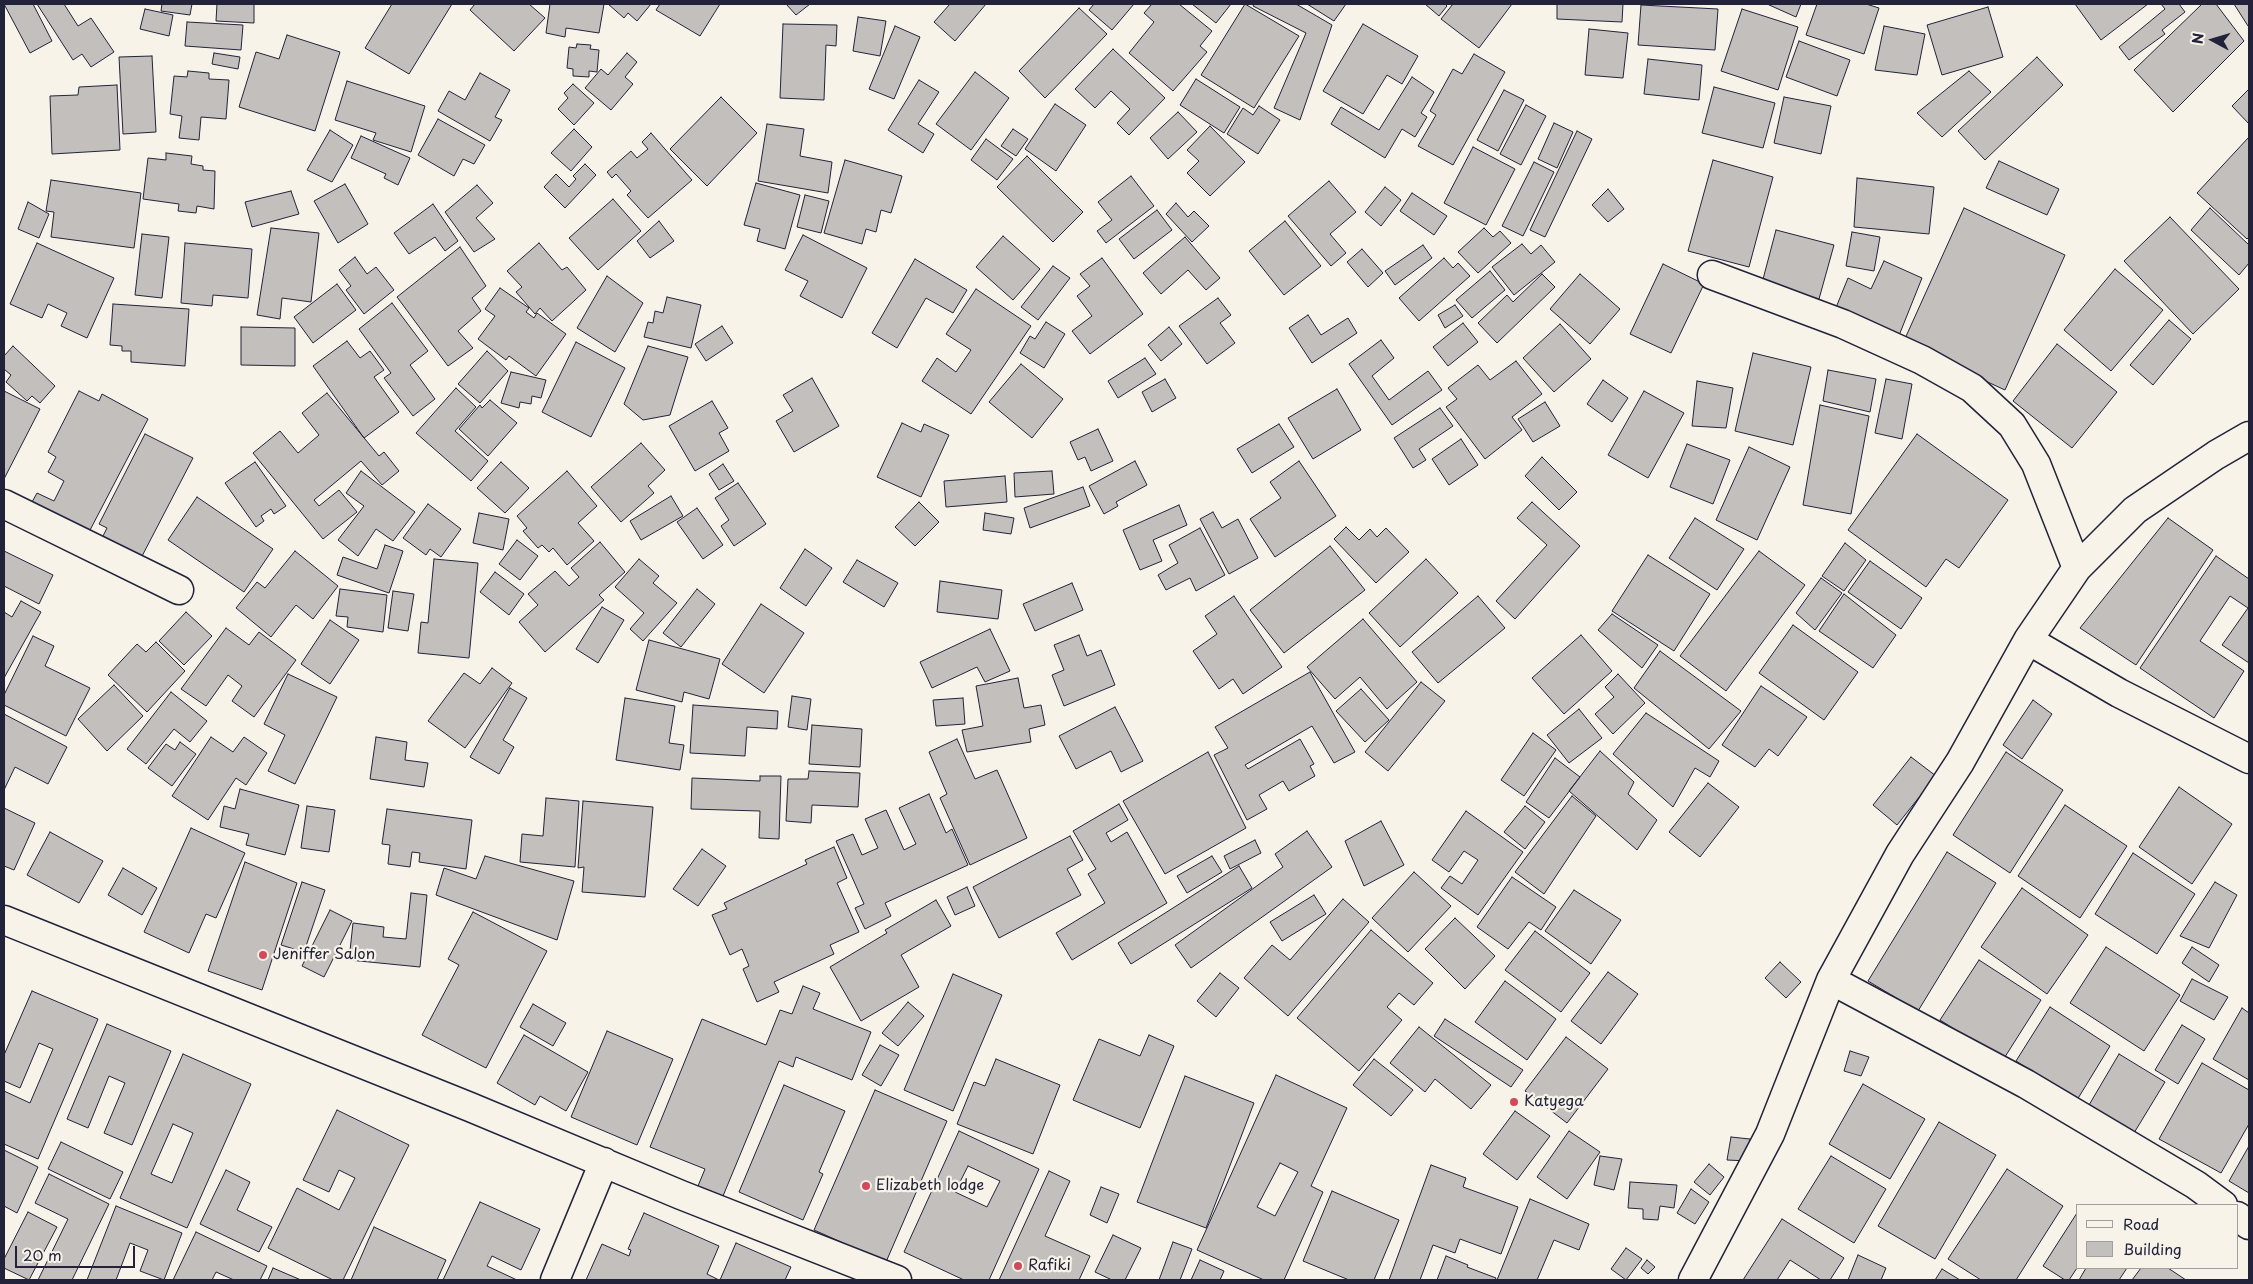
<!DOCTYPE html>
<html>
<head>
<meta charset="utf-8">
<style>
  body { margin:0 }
  #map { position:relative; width:2253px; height:1284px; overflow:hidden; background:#f7f3e8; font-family:"Playpen Sans",sans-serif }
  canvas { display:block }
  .frame { position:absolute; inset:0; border:5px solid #22223b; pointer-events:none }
  .legend { position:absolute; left:2076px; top:1204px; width:162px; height:65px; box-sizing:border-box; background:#f7f3e8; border:1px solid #a29fa3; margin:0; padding:6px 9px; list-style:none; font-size:15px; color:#22223b }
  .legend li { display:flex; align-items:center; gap:10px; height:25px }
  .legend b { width:25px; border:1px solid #a29fa3 }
  .north { position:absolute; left:2188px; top:15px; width:50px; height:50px; -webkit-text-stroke:4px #f7f3e8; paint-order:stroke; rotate:276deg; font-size:14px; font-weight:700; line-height:20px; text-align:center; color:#22223b }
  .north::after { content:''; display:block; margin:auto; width:18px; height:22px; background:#22223b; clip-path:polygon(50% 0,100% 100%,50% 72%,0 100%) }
  .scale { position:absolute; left:15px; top:1246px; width:120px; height:22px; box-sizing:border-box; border:2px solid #22223b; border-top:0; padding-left:6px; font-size:15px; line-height:18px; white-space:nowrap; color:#22223b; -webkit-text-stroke:4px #f7f3e8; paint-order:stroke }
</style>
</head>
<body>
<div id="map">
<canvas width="2253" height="1284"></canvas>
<div class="frame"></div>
<ul class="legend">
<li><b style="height:6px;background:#f7f3e8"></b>Road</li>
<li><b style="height:14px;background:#c2bfbd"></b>Building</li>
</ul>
<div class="north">N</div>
<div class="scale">20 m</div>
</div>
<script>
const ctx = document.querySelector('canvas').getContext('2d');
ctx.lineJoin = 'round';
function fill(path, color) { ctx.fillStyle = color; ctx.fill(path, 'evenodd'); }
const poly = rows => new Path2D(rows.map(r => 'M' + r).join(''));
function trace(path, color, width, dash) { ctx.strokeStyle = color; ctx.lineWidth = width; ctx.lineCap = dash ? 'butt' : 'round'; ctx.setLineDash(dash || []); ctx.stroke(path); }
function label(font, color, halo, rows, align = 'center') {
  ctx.font = font + ' "Playpen Sans",sans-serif'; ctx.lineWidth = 4.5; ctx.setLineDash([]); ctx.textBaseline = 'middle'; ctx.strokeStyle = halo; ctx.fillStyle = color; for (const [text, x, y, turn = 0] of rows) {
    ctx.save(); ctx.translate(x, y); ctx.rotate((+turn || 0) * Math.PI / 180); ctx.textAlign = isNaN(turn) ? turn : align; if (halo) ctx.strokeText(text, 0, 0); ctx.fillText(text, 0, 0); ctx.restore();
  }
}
const building = poly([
  [4,4,33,4,52,41,30,53,4,4],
  [37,4,64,4,78,26,91,18,114,52,91,67,82,54,73,60,37,4],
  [162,4,192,4,190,15,161,11,162,4],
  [217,4,254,4,254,23,216,21,217,4],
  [392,4,452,4,409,74,365,48,392,4],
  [475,4,529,4,545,18,514,51,470,10,475,4],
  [550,4,604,4,599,33,566,28,565,37,546,33,550,4],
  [608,4,651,4,637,21,628,13,624,18,608,4],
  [660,4,720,4,700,36,656,10,660,4],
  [786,4,810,4,796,15,786,4],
  [950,4,986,4,955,41,934,22,950,4],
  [1094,4,1134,4,1112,30,1089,10,1094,4],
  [1152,4,1179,4,1212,31,1200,46,1207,52,1173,91,1129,53,1154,22,1144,13,1152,4],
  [1192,4,1231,4,1216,23,1192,4],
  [1245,4,1299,36,1254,108,1201,75,1245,4],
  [1254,4,1296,4,1332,25,1300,120,1274,108,1306,33,1253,6,1254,4],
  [1307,4,1346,4,1334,21,1307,4],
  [1425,4,1445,4,1447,6,1439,16,1425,4],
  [1453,4,1512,4,1479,48,1441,19,1453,4],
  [1557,4,1623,4,1622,22,1557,19,1557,4],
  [1767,4,1801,4,1796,17,1767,4],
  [1817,4,1866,4,1879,8,1864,54,1806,35,1817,4],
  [2075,4,2148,4,2101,40,2075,4],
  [2161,4,2179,4,2185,12,2162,30,2165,34,2129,60,2119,47,2165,9,2161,4],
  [2202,4,2216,4,2244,41,2173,112,2134,70,2202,4],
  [2234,4,2249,4,2249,25,2248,26,2234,4],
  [1641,5,1718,9,1715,50,1638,45,1641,5],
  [1988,7,2003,57,1942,75,1927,25,1988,7],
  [1079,8,1107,34,1045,98,1019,71,1079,8],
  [145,9,173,15,169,36,140,29,145,9],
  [1742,9,1798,27,1778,90,1721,71,1742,9],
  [858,17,886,21,880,56,853,51,858,17],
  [187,22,243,25,241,50,185,46,187,22],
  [783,24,837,25,836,46,826,45,824,100,780,98,783,24],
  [1363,24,1418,56,1402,84,1387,75,1363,114,1323,91,1363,24],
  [895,26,920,37,894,99,869,89,895,26],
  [1884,26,1925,34,1917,75,1875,70,1884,26],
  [1589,29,1628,33,1623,78,1585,75,1589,29],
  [287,35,340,52,315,131,239,107,256,52,279,59,287,35],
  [1799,41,1850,60,1837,96,1786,77,1799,41],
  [577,44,591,45,590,49,599,50,597,72,589,71,589,77,573,76,573,69,567,68,569,47,576,48,577,44],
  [1113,49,1165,98,1129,135,1117,123,1130,109,1111,91,1095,108,1075,89,1113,49],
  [214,53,240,57,238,69,212,64,214,53],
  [627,53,637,62,625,77,633,84,611,110,585,88,601,69,608,75,627,53],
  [1474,54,1505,72,1453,165,1418,146,1436,115,1430,111,1453,69,1462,74,1474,54],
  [152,56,156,132,123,134,119,57,152,56],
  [2037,57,2063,85,1985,160,1958,131,2037,57],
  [1648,59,1702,65,1699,100,1644,94,1648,59],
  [188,71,209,73,209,79,229,80,226,119,201,117,199,140,179,138,182,116,170,114,174,76,187,77,188,71],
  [1969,71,1991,92,1942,137,1917,113,1969,71],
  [975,72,1009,98,971,150,936,124,975,72],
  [480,73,510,90,495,117,502,120,490,141,438,111,449,91,465,100,480,73],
  [1412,77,1434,92,1421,113,1427,117,1415,137,1402,129,1385,158,1331,124,1341,107,1379,130,1412,77],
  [1196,79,1240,107,1224,133,1180,105,1196,79],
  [919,80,939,92,918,124,934,134,923,153,888,130,919,80],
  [347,81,425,106,411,152,373,140,376,133,335,120,347,81],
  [573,84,594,103,574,125,558,109,568,98,564,93,573,84],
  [117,85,120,150,52,154,50,96,78,95,79,87,117,85],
  [1714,87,1775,103,1763,148,1702,133,1714,87],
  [2249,89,2249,124,2232,106,2249,89],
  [1504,90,1524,100,1498,151,1477,140,1504,90],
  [721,97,757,133,707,186,670,149,721,97],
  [1784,97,1831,106,1821,154,1774,143,1784,97],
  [1055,104,1086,125,1056,171,1025,149,1055,104],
  [1526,105,1546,116,1521,165,1500,154,1526,105],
  [1259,106,1280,120,1258,154,1227,134,1243,108,1253,115,1259,106],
  [1178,112,1197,132,1168,159,1150,138,1178,112],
  [438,119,485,145,474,164,463,159,454,176,418,155,438,119],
  [1554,123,1573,132,1557,168,1538,159,1554,123],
  [767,124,804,129,800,156,832,162,828,193,758,181,767,124],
  [1210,126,1245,162,1210,196,1187,173,1199,161,1187,150,1210,126],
  [574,129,592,147,571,171,551,153,574,129],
  [1013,129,1028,139,1016,156,1001,146,1013,129],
  [330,130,353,145,332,182,307,170,330,130],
  [1577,131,1592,139,1545,237,1530,230,1577,131],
  [651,133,692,180,648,218,627,195,631,191,616,174,612,178,607,172,631,151,637,158,648,149,642,142,651,133],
  [361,136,410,158,398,185,384,178,386,174,351,158,361,136],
  [2249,137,2249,237,2247,239,2197,193,2249,137],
  [986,139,1013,159,997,180,971,160,986,139],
  [1473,147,1515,169,1486,225,1444,203,1473,147],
  [166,153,192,156,191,164,203,166,203,170,215,171,214,209,197,206,196,213,178,211,179,204,143,199,148,158,166,160,166,153],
  [1027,156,1083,212,1053,242,997,187,1027,156],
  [845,160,902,176,891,213,881,210,876,232,866,229,862,244,824,233,845,160],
  [1713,160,1773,177,1749,267,1688,251,1713,160],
  [1999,161,2059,189,2047,215,1986,188,1999,161],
  [1534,162,1554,172,1523,236,1502,226,1534,162],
  [585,164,596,175,565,208,544,187,556,174,569,187,576,179,573,176,585,164],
  [1131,176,1154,206,1106,243,1097,231,1112,220,1098,202,1131,176],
  [1857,178,1934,187,1929,234,1854,227,1857,178],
  [51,180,141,193,134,248,51,237,54,212,46,211,51,180],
  [1329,181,1356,212,1330,234,1346,253,1331,266,1288,216,1329,181],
  [756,183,800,195,785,249,757,241,760,229,744,225,756,183],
  [345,184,368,224,338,243,314,201,345,184],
  [477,185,493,203,476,218,495,239,474,252,445,212,477,185],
  [1385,187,1401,200,1381,226,1365,212,1385,187],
  [1608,189,1624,209,1608,222,1592,205,1608,189],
  [291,191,299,214,252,227,245,202,291,191],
  [1412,193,1447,216,1434,235,1400,211,1412,193],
  [805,195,829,201,821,233,797,227,805,195],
  [613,199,641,231,598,270,569,238,613,199],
  [28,202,49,214,39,238,18,229,28,202],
  [1176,203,1188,217,1194,211,1209,226,1192,242,1166,214,1176,203],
  [433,204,458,241,445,251,435,237,409,254,394,233,433,204],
  [1964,208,2065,255,2005,390,1903,343,1964,208],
  [2210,208,2249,245,2249,263,2239,275,2191,230,2210,208],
  [1157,210,1172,230,1134,259,1119,239,1157,210],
  [2170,217,2239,289,2193,334,2124,261,2170,217],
  [659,221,674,241,650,258,637,241,659,221],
  [1285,221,1321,266,1284,295,1249,251,1285,221],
  [271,228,319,233,311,302,282,298,280,319,257,315,271,228],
  [1484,228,1493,237,1500,231,1511,243,1478,273,1458,252,1484,228],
  [1776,230,1834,245,1819,299,1762,283,1776,230],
  [1852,232,1880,237,1874,271,1846,266,1852,232],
  [142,234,169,237,162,298,135,295,142,234],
  [803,235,867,268,842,318,800,296,808,281,785,270,803,235],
  [1003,236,1040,269,1013,300,976,267,1003,236],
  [1185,237,1220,278,1206,290,1188,270,1161,294,1143,273,1185,237],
  [37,243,114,278,87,338,61,326,67,313,48,304,42,318,10,304,37,243],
  [185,243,252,249,248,298,213,295,212,306,181,303,185,243],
  [539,243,562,270,567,267,586,290,552,321,540,308,535,314,516,292,522,287,507,271,539,243],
  [1522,244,1531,254,1541,245,1555,262,1514,295,1492,267,1522,244],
  [1423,245,1432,258,1395,285,1385,271,1423,245],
  [460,247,486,286,472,298,481,311,458,331,473,348,448,366,397,297,460,247],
  [1362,249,1383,273,1368,287,1347,262,1362,249],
  [355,257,367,274,376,267,394,290,364,314,346,290,351,286,339,270,355,257],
  [1102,258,1143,314,1090,354,1072,331,1092,316,1077,296,1090,286,1080,274,1102,258],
  [1444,258,1453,268,1458,263,1470,276,1419,321,1399,298,1444,258],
  [915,259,967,290,953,313,926,298,897,348,872,333,915,259],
  [1884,261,1922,278,1898,338,1835,310,1848,278,1871,289,1884,261],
  [1663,264,1704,284,1671,353,1630,334,1663,264],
  [1053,266,1070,278,1038,320,1021,307,1053,266],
  [2115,269,2163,310,2111,371,2064,330,2115,269],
  [1490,271,1505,290,1472,318,1456,300,1490,271],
  [1542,274,1555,287,1497,343,1478,323,1507,295,1513,302,1542,274],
  [1580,274,1620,309,1590,344,1550,309,1580,274],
  [607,276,643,303,615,352,577,328,607,276],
  [337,284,356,310,313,343,294,317,337,284],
  [500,288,529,308,526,312,534,318,537,313,566,334,536,376,509,356,506,360,478,339,495,316,485,309,500,288],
  [976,289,1031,326,971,414,922,381,937,358,956,372,971,350,946,334,976,289],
  [667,297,701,305,691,348,644,337,648,322,653,323,655,311,663,313,667,297],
  [1218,298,1231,315,1220,323,1235,343,1207,364,1179,326,1218,298],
  [392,303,428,351,410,365,435,399,413,416,384,378,391,373,359,329,392,303],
  [113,304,189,309,185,366,131,362,131,351,122,351,122,346,110,345,113,304],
  [1455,305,1463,316,1445,328,1438,315,1455,305],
  [1308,315,1321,335,1348,318,1357,333,1312,363,1289,328,1308,315],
  [2169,320,2191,339,2153,385,2130,365,2169,320],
  [1046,322,1065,334,1044,368,1020,353,1030,336,1035,339,1046,322],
  [1463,323,1478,342,1448,366,1433,347,1463,323],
  [1560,324,1591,359,1554,392,1523,358,1560,324],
  [722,326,733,343,706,361,695,344,722,326],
  [241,327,295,328,295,366,241,365,241,327],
  [1169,327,1182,344,1161,361,1148,345,1169,327],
  [1381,340,1394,358,1372,376,1389,400,1428,371,1442,390,1392,425,1349,364,1381,340],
  [347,341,360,358,370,351,384,370,374,377,399,412,364,438,313,366,347,341],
  [576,342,625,368,591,437,542,412,576,342],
  [2057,344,2117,392,2072,448,2013,401,2057,344],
  [13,346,55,386,40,403,32,396,27,401,6,382,11,375,4,369,4,356,13,346],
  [648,346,688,357,670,415,643,420,624,404,648,346],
  [487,351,508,371,480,403,458,384,487,351],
  [1753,353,1811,367,1793,445,1735,431,1753,353],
  [1145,358,1156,374,1118,398,1108,381,1145,358],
  [1516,361,1542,394,1512,417,1522,430,1485,459,1446,407,1457,399,1448,388,1478,365,1490,380,1516,361],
  [1021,364,1063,399,1032,438,989,402,1021,364],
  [1828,370,1876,379,1870,412,1823,401,1828,370],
  [511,372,546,380,541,398,532,396,531,404,520,402,519,408,501,403,511,372],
  [812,378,839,426,794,452,776,421,793,411,783,395,812,378],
  [1165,379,1176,398,1152,412,1142,392,1165,379],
  [1886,379,1912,384,1902,439,1875,433,1886,379],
  [1603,380,1628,398,1612,422,1587,404,1603,380],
  [1697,381,1733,388,1726,428,1692,426,1697,381],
  [456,388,476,407,455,431,488,461,471,481,416,433,456,388],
  [1337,389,1361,430,1313,459,1288,418,1337,389],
  [4,391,40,409,4,479,4,391],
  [79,391,99,401,102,394,148,419,89,532,32,502,37,493,54,501,64,481,48,472,56,457,48,452,79,391],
  [1644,391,1684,413,1648,478,1608,455,1644,391],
  [327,393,379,456,384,452,399,471,382,485,361,461,314,500,319,506,339,490,357,512,323,539,253,453,280,431,298,453,319,435,302,413,327,393],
  [490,400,517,423,488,456,459,429,480,405,482,408,490,400],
  [712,401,728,428,719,433,729,451,695,471,669,426,712,401],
  [1545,402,1560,426,1533,442,1518,419,1545,402],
  [1820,405,1869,416,1851,514,1803,505,1820,405],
  [1440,408,1453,426,1419,449,1426,460,1413,468,1394,438,1440,408],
  [902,423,921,432,924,424,949,435,921,497,877,477,902,423],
  [1279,424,1294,447,1252,473,1237,449,1279,424],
  [1098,429,1113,461,1091,471,1085,457,1078,460,1070,442,1098,429],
  [145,434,193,458,140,560,101,540,107,528,99,524,145,434],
  [1917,434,2008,500,1959,568,1946,559,1926,587,1848,530,1917,434],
  [1461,439,1478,465,1449,485,1432,459,1461,439],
  [641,443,665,470,648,486,654,493,621,522,591,487,641,443],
  [1687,444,1730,460,1713,504,1670,487,1687,444],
  [1749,447,1790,467,1757,540,1716,520,1749,447],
  [1542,457,1577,492,1559,510,1525,476,1542,457],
  [1135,461,1147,485,1116,502,1118,506,1104,514,1089,486,1135,461],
  [1299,461,1336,516,1275,557,1250,519,1281,498,1270,482,1299,461],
  [255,462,286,506,274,514,271,509,261,516,264,521,256,527,225,483,255,462],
  [501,462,529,488,505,513,477,488,501,462],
  [723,464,734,481,719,490,709,474,723,464],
  [361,471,415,512,393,541,376,529,358,556,338,540,364,506,346,493,361,471],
  [567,471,597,506,578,523,594,541,567,565,553,548,549,552,542,545,538,548,523,531,527,528,517,516,567,471],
  [1052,471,1054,494,1015,497,1014,473,1052,471],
  [1005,476,1007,502,946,507,944,481,1005,476],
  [738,483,766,524,734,546,721,526,729,520,715,498,738,483],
  [1083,487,1090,506,1030,528,1024,508,1083,487],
  [671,496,683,516,641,540,630,521,671,496],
  [197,497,273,549,244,592,168,540,197,497],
  [919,502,939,522,915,546,895,527,919,502],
  [1532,502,1580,546,1515,619,1496,601,1547,545,1517,518,1532,502],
  [428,504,461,529,441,557,430,549,426,555,403,538,428,504],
  [1179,505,1187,525,1153,540,1162,561,1140,570,1123,530,1179,505],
  [697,508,723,545,703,559,677,522,697,508],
  [1213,512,1222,528,1238,519,1258,558,1229,574,1200,519,1213,512],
  [479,513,509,519,503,550,473,543,479,513],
  [985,513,1014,518,1011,534,983,530,985,513],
  [1695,518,1744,549,1717,590,1669,558,1695,518],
  [2168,518,2213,550,2136,665,2080,628,2168,518],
  [1346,527,1359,540,1370,529,1377,537,1386,528,1409,552,1376,583,1334,539,1346,527],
  [1200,528,1225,575,1196,591,1190,578,1166,590,1158,575,1178,563,1169,545,1200,528],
  [517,540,538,556,520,580,499,564,517,540],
  [600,542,625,572,599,595,604,600,545,652,519,622,538,605,528,594,555,571,569,586,579,577,571,568,600,542],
  [1845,543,1866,560,1844,591,1822,576,1845,543],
  [385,545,403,551,389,593,337,575,343,557,377,569,385,545],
  [1330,546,1365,590,1284,653,1250,610,1330,546],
  [805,549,832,568,806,606,780,588,805,549],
  [4,551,53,575,39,604,4,586,4,551],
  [295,551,338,586,313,619,296,605,271,637,236,608,257,582,265,588,295,551],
  [1759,551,1805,585,1726,691,1680,656,1759,551],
  [1648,555,1710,594,1674,651,1612,611,1648,555],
  [2216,556,2249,579,2249,663,2222,645,2248,608,2230,596,2200,641,2244,671,2214,718,2140,668,2216,556],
  [434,559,478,563,469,658,418,653,421,622,428,623,434,559],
  [639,559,659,576,653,583,677,603,643,641,630,629,644,613,615,587,639,559],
  [1426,559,1458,593,1400,647,1369,613,1426,559],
  [857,560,898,583,884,607,843,582,857,560],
  [1870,561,1922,598,1901,629,1848,592,1870,561],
  [495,572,524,594,509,615,480,592,495,572],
  [1821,578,1842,593,1815,630,1796,613,1821,578],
  [940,581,1002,590,998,619,937,612,940,581],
  [1072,583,1083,610,1035,631,1023,604,1072,583],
  [340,589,387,595,383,632,347,627,348,617,336,616,340,589],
  [697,589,715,604,681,647,663,633,697,589],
  [393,591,414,594,408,631,388,628,393,591],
  [1844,594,1896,635,1873,668,1819,631,1844,594],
  [1234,596,1282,667,1243,694,1233,679,1219,689,1193,651,1217,634,1205,616,1234,596],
  [1478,596,1505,628,1438,683,1412,652,1478,596],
  [21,601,41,612,4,678,4,612,12,617,21,601],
  [761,604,804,633,764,693,722,664,761,604],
  [602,607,624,620,598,663,576,649,602,607],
  [186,612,212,636,184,665,159,641,186,612],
  [1612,614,1658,645,1642,668,1598,630,1612,614],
  [1363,619,1417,682,1387,709,1360,677,1335,699,1307,667,1363,619],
  [330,620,359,640,330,684,301,664,330,620],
  [1793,625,1858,672,1824,720,1759,673,1793,625],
  [226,628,249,645,259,632,296,660,254,717,232,701,242,686,228,675,206,706,181,689,226,628],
  [990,629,1010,671,985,682,977,667,932,688,920,662,990,629],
  [1079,635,1087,656,1101,650,1115,685,1064,706,1052,675,1064,670,1054,645,1079,635],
  [1581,635,1612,671,1564,714,1532,678,1581,635],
  [33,636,54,646,45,666,90,688,66,736,4,705,4,695,33,636],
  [649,640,720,659,709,699,684,692,682,702,636,690,649,640],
  [156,642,185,671,147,712,108,675,137,644,146,652,156,642],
  [1660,651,1741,711,1709,749,1634,688,1660,651],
  [492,668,512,683,465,748,428,721,464,673,480,684,492,668],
  [1310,672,1355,752,1334,763,1312,726,1245,765,1248,769,1300,739,1314,764,1310,766,1315,776,1289,791,1283,781,1259,795,1267,809,1247,820,1214,755,1228,748,1215,727,1310,672],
  [288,674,337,697,295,784,268,771,285,735,264,724,288,674],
  [1618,674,1645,703,1613,734,1595,714,1614,697,1605,687,1618,674],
  [1018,678,1024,708,1041,705,1045,725,1029,729,1031,742,967,752,962,730,983,726,976,686,1018,678],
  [1421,682,1445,701,1388,771,1365,752,1421,682],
  [114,685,143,716,107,751,78,719,114,685],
  [1761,686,1807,717,1778,756,1769,749,1755,767,1722,745,1761,686],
  [510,688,527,698,503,740,514,747,499,774,470,757,510,688],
  [1361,689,1389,720,1365,742,1336,711,1361,689],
  [171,692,207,721,190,742,174,729,146,764,127,749,171,692],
  [792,696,811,699,807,730,788,727,792,696],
  [625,698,675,706,669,743,684,745,680,770,616,760,625,698],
  [963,698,965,724,936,726,933,700,963,698],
  [2033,700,2052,714,2022,759,2003,745,2033,700],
  [693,705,778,711,777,729,747,727,745,756,690,753,693,705],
  [1115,707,1143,761,1121,772,1111,751,1076,769,1059,736,1115,707],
  [1579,709,1602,738,1569,763,1547,735,1579,709],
  [1646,713,1719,761,1710,777,1695,768,1673,807,1613,754,1646,713],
  [4,714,67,747,48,784,15,767,4,790,4,714],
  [812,725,862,729,860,767,809,764,812,725],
  [1533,733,1556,750,1524,796,1501,780,1533,733],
  [211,737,233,752,244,737,267,753,246,785,236,778,208,820,172,796,211,737],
  [376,737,407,742,405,760,428,763,424,787,370,779,376,737],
  [957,739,975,779,997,770,1027,838,970,865,940,798,947,794,929,752,957,739],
  [180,742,196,754,172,786,148,768,166,744,175,750,180,742],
  [1600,751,1634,782,1628,794,1657,820,1637,850,1569,791,1600,751],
  [1208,752,1246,828,1165,874,1123,801,1208,752],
  [2006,752,2063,790,2010,873,1953,835,2006,752],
  [1911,757,1936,776,1897,825,1873,805,1911,757],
  [1555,758,1580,777,1549,818,1526,802,1555,758],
  [809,771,860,773,858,807,812,805,811,823,786,821,788,779,808,779,809,771],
  [760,776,781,776,779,839,759,838,760,811,691,809,692,778,760,781,760,776],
  [1708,783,1739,807,1700,857,1669,832,1708,783],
  [2179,787,2232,824,2192,884,2139,847,2179,787],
  [240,789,299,805,285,855,246,845,249,834,220,827,224,806,235,809,240,789],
  [929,794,946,833,952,829,968,865,885,903,891,916,865,929,855,908,864,904,836,841,853,834,862,855,878,848,865,819,886,810,904,850,916,844,899,808,929,794],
  [1572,796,1596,816,1544,894,1515,872,1572,796],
  [546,798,579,801,575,867,520,862,522,834,543,836,546,798],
  [583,801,653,807,645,897,582,892,584,867,578,868,583,801],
  [1119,804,1128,820,1106,833,1111,842,1127,832,1167,903,1072,960,1056,933,1105,903,1088,874,1096,869,1073,831,1119,804],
  [2065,805,2127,846,2080,918,2018,876,2065,805],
  [307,806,335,810,329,852,301,848,307,806],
  [1525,806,1545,822,1525,849,1504,832,1525,806],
  [4,808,35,823,14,870,4,866,4,808],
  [387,809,472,820,466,869,419,862,420,853,412,852,410,867,388,864,390,845,382,844,387,809],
  [1466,811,1523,852,1478,915,1441,888,1450,876,1462,884,1478,860,1464,851,1449,872,1432,860,1466,811],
  [1381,821,1404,865,1364,886,1345,841,1381,821],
  [191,828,245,853,216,918,206,914,189,953,144,932,191,828],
  [1307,831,1332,867,1191,968,1175,945,1283,867,1275,854,1307,831],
  [50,832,103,861,79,903,27,875,50,832],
  [1070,836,1083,860,1067,869,1081,895,999,938,973,887,1070,836],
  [1255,840,1261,853,1230,869,1224,856,1255,840],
  [834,847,847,878,837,883,859,932,830,945,834,954,774,982,779,992,757,1002,743,969,749,966,742,949,730,955,712,915,727,909,724,903,807,864,805,860,834,847],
  [702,849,726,866,698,906,673,889,702,849],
  [1947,852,1996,883,1918,1011,1868,981,1947,852],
  [2133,853,2195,894,2157,954,2095,914,2133,853],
  [485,856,574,881,557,940,436,895,444,868,476,879,485,856],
  [1212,856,1222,872,1187,893,1177,876,1212,856],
  [245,862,297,883,262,990,208,971,245,862],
  [1239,866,1252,888,1131,964,1118,943,1239,866],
  [123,868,157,888,142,915,108,895,123,868],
  [1414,872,1451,906,1408,952,1372,918,1414,872],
  [1512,877,1556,907,1541,930,1529,922,1508,949,1477,927,1512,877],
  [302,882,325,890,304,952,281,945,302,882],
  [2215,882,2237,895,2209,948,2180,936,2215,882],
  [967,887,975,906,955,915,947,897,967,887],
  [2022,888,2088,935,2047,994,1981,947,2022,888],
  [1574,890,1621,920,1591,964,1545,931,1574,890],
  [411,893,427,895,420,967,349,960,353,923,384,927,383,937,406,939,411,893],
  [1314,895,1326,914,1282,941,1270,922,1314,895],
  [1343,899,1369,922,1288,1016,1244,978,1272,945,1290,960,1343,899],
  [936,900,951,926,901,955,919,987,861,1021,830,967,887,933,885,930,936,900],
  [330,910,352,921,324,977,302,966,330,910],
  [473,912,547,951,486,1068,422,1035,459,965,448,959,473,912],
  [1455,918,1495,956,1465,989,1425,949,1455,918],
  [1371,930,1433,983,1414,1005,1399,993,1387,1007,1402,1020,1359,1071,1297,1018,1371,930],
  [1535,931,1590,973,1561,1012,1505,970,1535,931],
  [2106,947,2180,995,2144,1051,2070,1003,2106,947],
  [2192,947,2219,965,2209,982,2182,963,2192,947],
  [1979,960,2041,1000,2003,1060,1940,1020,1979,960],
  [1780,962,1801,982,1786,998,1765,978,1780,962],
  [1608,972,1638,994,1601,1044,1571,1021,1608,972],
  [1220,973,1239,988,1216,1017,1197,1001,1220,973],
  [953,974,1002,995,953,1111,904,1090,953,974],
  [2192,979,2228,997,2214,1020,2180,1001,2192,979],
  [1505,981,1556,1019,1527,1060,1475,1022,1505,981],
  [803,986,820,993,813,1009,871,1032,852,1080,796,1057,793,1067,779,1061,723,1196,698,1186,705,1169,650,1147,702,1019,766,1045,780,1010,792,1014,803,986],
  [32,991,98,1019,38,1159,4,1144,4,1091,30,1103,53,1049,39,1043,20,1088,4,1081,4,1055,32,991],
  [908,1002,924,1016,898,1046,882,1033,908,1002],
  [533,1004,566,1023,553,1046,520,1027,533,1004],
  [2050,1007,2110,1046,2077,1100,2016,1061,2050,1007],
  [2242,1008,2249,1013,2249,1080,2213,1059,2242,1008],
  [1445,1019,1523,1070,1511,1087,1434,1036,1445,1019],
  [107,1024,171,1051,132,1145,104,1133,125,1083,109,1076,88,1128,67,1119,107,1024],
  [2182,1025,2205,1039,2178,1084,2155,1070,2182,1025],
  [1419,1027,1491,1085,1471,1109,1435,1079,1425,1092,1390,1063,1419,1027],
  [607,1031,673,1059,637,1145,571,1117,607,1031],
  [524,1035,588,1072,566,1111,540,1096,535,1105,497,1083,524,1035],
  [1149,1035,1174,1046,1140,1128,1073,1100,1099,1039,1140,1056,1149,1035],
  [1566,1037,1608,1069,1567,1123,1525,1091,1566,1037],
  [880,1045,899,1055,881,1086,862,1075,880,1045],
  [1850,1051,1869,1057,1861,1076,1844,1071,1850,1051],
  [183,1054,251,1084,187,1228,120,1198,183,1054],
  [173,1124,193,1133,172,1183,151,1174,173,1124],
  [2119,1054,2165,1082,2134,1133,2089,1105,2119,1054],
  [996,1059,1060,1085,1033,1154,957,1124,974,1082,985,1086,996,1059],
  [1374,1059,1413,1090,1391,1116,1353,1085,1374,1059],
  [2202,1063,2249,1090,2249,1124,2221,1173,2159,1139,2202,1063],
  [1276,1075,1347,1108,1311,1186,1323,1192,1284,1280,1264,1280,1197,1250,1276,1075],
  [1280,1163,1298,1172,1275,1216,1257,1207,1280,1163],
  [1185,1076,1254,1103,1206,1228,1137,1202,1185,1076],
  [1863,1084,1925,1119,1890,1179,1829,1144,1863,1084],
  [784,1085,845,1111,819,1172,823,1174,803,1220,739,1192,784,1085],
  [875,1090,947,1121,886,1262,814,1230,875,1090],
  [337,1110,409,1145,343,1280,333,1280,268,1248,297,1188,339,1210,355,1178,339,1170,329,1192,303,1180,337,1110],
  [1515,1111,1550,1136,1517,1180,1483,1154,1515,1111],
  [1939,1122,1996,1155,1935,1259,1878,1226,1939,1122],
  [959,1131,1039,1169,989,1280,964,1280,904,1252,959,1131],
  [968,1166,1000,1181,987,1207,955,1192,968,1166],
  [1569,1131,1600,1152,1567,1199,1537,1177,1569,1131],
  [1731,1137,1750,1139,1748,1161,1727,1160,1731,1137],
  [61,1142,123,1172,110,1199,48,1169,61,1142],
  [2249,1146,2249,1193,2229,1181,2249,1146],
  [4,1150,38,1167,17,1213,4,1206,4,1150],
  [1600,1156,1622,1159,1614,1190,1594,1185,1600,1156],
  [1831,1156,1886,1189,1854,1243,1798,1209,1831,1156],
  [1709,1164,1724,1177,1710,1195,1694,1182,1709,1164],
  [1431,1165,1466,1178,1463,1187,1518,1207,1501,1254,1460,1239,1455,1253,1433,1245,1420,1280,1389,1280,1431,1165],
  [2007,1169,2063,1206,2016,1280,1981,1280,1948,1259,2007,1169],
  [226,1170,250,1182,237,1210,272,1227,259,1252,200,1224,226,1170],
  [1049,1171,1070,1181,1045,1236,1090,1256,1079,1280,999,1280,1049,1171],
  [49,1174,109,1204,72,1280,38,1280,68,1219,35,1203,49,1174],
  [1630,1182,1677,1185,1674,1208,1660,1206,1658,1220,1643,1219,1643,1209,1628,1208,1630,1182],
  [1101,1187,1119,1194,1107,1223,1090,1215,1101,1187],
  [1691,1189,1709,1202,1695,1224,1677,1213,1691,1189],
  [1332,1191,1399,1220,1374,1280,1349,1280,1303,1261,1332,1191],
  [1530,1199,1589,1224,1579,1250,1554,1240,1537,1280,1497,1280,1530,1199],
  [480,1202,540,1229,521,1270,492,1256,487,1266,517,1280,443,1280,480,1202],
  [116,1206,182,1233,164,1280,140,1271,148,1250,130,1243,116,1280,87,1280,116,1206],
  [28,1212,57,1227,29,1280,4,1268,4,1259,28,1212],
  [644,1213,719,1246,707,1274,719,1280,586,1280,602,1244,629,1256,631,1250,628,1249,644,1213],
  [2077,1213,2077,1268,2069,1280,2065,1280,2043,1266,2077,1213],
  [1782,1219,1844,1258,1830,1280,1821,1280,1790,1260,1777,1280,1743,1280,1782,1219],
  [374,1227,446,1260,437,1280,351,1280,374,1227],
  [196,1232,267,1266,260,1280,234,1280,216,1272,212,1280,173,1280,196,1232],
  [1113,1235,1141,1248,1125,1280,1112,1280,1095,1272,1113,1235],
  [1173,1242,1192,1249,1180,1280,1159,1280,1173,1242],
  [736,1243,791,1267,785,1280,720,1280,736,1243],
  [1626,1248,1642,1259,1626,1280,1611,1269,1626,1248],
  [1858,1255,1886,1268,1881,1280,1848,1280,1858,1255],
  [1446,1256,1468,1265,1467,1267,1496,1278,1495,1280,1437,1280,1446,1256],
  [1200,1260,1224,1271,1220,1280,1191,1280,1200,1260],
  [1647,1260,1655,1267,1648,1274,1641,1268,1647,1260],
  [273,1268,301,1280,268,1280,273,1268],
  [2086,1268,2127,1268,2119,1280,2079,1280,2086,1268],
  [2141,1268,2168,1268,2186,1280,2132,1280,2141,1268],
  [1942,1269,1960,1280,1935,1280,1942,1269]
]);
const minor = poly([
  [1712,275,1843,324,1922,360,1972,388,2012,425,2036,464,2077,568],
  [4,504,179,590],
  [2028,640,2119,693,2249,759],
  [4,920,470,1107,681,1195,897,1280],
  [1831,980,2026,1084,2196,1185,2223,1205],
  [2237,1216,2249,1225],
  [555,1280,604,1162],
  [1693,1280,1770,1134,1831,980,1900,854,1960,762,2028,640,2077,568,2135,510,2216,455,2249,436]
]);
const markers = [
  [263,955,5,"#d1495b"],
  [1514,1102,5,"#d1495b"],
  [866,1186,5,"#d1495b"],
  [1018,1266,5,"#d1495b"]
];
const poiNames = [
  ["Jeniffer Salon",273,955],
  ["Katyega",1524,1102],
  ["Elizabeth lodge",876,1186],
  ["Rafiki",1028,1266]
];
fill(building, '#c2bfbd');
trace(building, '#22223b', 1);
trace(minor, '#22223b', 31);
trace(minor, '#f7f3e8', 28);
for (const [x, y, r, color] of markers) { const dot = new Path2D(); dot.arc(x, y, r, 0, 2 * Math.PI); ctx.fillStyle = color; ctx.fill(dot); trace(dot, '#f7f3e8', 2); }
label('15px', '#22223b', '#f7f3e8', poiNames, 'left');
</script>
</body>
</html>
